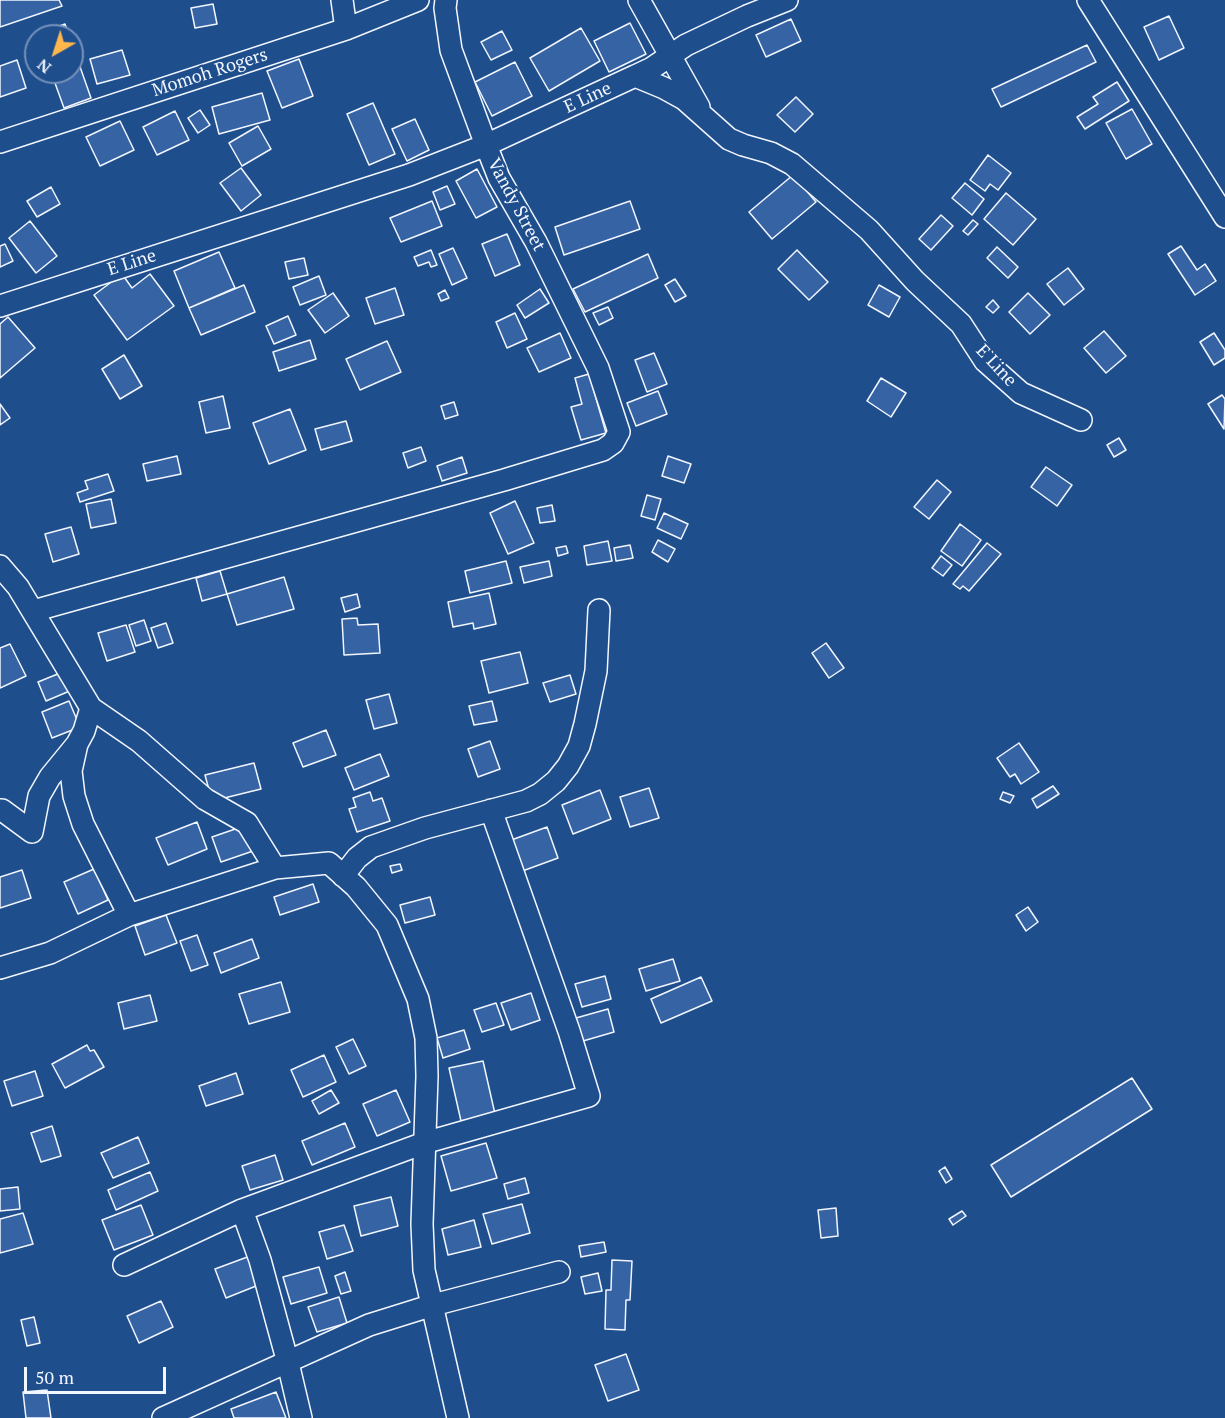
<!DOCTYPE html>
<html>
<head>
<meta charset="utf-8">
<style>
  body { margin:0 }
  #map { position:relative; width:1225px; height:1418px; overflow:hidden; background:#1f4e8c; font-family:"PT Serif",serif }
  canvas { display:block }
  .north { position:absolute; left:24px; top:24px; width:60px; height:60px; box-sizing:border-box; background:#1f4e8c; border:2px solid #7391ba; border-radius:50%; rotate:219deg; font-size:16px; font-weight:700; line-height:24px; text-align:center; color:#f2f6ff }
  .north::after { content:''; display:block; margin:auto; width:21px; height:27px; background:#ffb74d; clip-path:polygon(50% 0,100% 100%,50% 72%,0 100%) }
  .scale { position:absolute; left:24px; top:1367px; width:142px; height:27px; box-sizing:border-box; border:3px solid #f2f6ff; border-top:0; padding-left:8px; font-size:18px; line-height:21px; white-space:nowrap; color:#f2f6ff; -webkit-text-stroke:4px #1f4e8c; paint-order:stroke }
</style>
</head>
<body>
<div id="map">
<canvas width="1225" height="1418"></canvas>
<div class="north">N</div>
<div class="scale">50 m</div>
</div>
<script>
const ctx = document.querySelector('canvas').getContext('2d');
ctx.lineJoin = 'round';
function fill(path, color) { ctx.fillStyle = color; ctx.fill(path, 'evenodd'); }
const poly = rows => new Path2D(rows.map(r => 'M' + r).join(''));
function trace(path, color, width, dash) { ctx.strokeStyle = color; ctx.lineWidth = width; ctx.lineCap = dash ? 'butt' : 'round'; ctx.setLineDash(dash || []); ctx.stroke(path); }
function label(font, color, halo, rows, align = 'center') {
  ctx.font = font + ' "PT Serif",serif'; ctx.lineWidth = 4.5; ctx.setLineDash([]); ctx.textBaseline = 'middle'; ctx.strokeStyle = halo; ctx.fillStyle = color; for (const [text, x, y, turn = 0] of rows) {
    ctx.save(); ctx.translate(x, y); ctx.rotate((+turn || 0) * Math.PI / 180); ctx.textAlign = isNaN(turn) ? turn : align; if (halo) ctx.strokeText(text, 0, 0); ctx.fillText(text, 0, 0); ctx.restore();
  }
}
const building = poly([
  [0,0,59,0,62,6,0,27,0,0],
  [213,4,217,24,195,28,191,8,213,4],
  [1169,16,1184,48,1159,60,1144,27,1169,16],
  [791,19,801,41,766,57,756,35,791,19],
  [630,23,646,54,609,72,594,41,630,23],
  [65,24,69,36,38,36,37,34,65,24],
  [581,28,600,61,549,91,530,58,581,28],
  [502,31,512,50,491,60,481,42,502,31],
  [72,44,91,98,64,108,51,72,72,72,72,44],
  [1087,45,1096,62,1001,107,992,89,1087,45],
  [122,50,130,75,97,84,90,59,122,50],
  [299,59,313,96,282,108,267,71,299,59],
  [17,60,26,88,0,97,0,66,17,60],
  [515,62,532,96,492,116,475,82,515,62],
  [1117,82,1129,101,1085,129,1077,117,1098,104,1093,97,1117,82],
  [262,93,270,120,219,134,212,107,262,93],
  [796,97,813,114,795,132,777,115,796,97],
  [373,103,395,154,369,165,347,114,373,103],
  [1132,109,1152,144,1126,159,1106,123,1132,109],
  [200,110,210,125,198,133,188,118,200,110],
  [175,111,189,140,157,155,143,127,175,111],
  [415,119,429,150,407,161,392,129,415,119],
  [120,121,134,150,100,166,86,137,120,121],
  [258,126,271,149,242,166,229,143,258,126],
  [988,155,1011,173,998,190,990,184,985,191,970,180,988,155],
  [241,168,261,195,241,211,220,183,241,168],
  [477,169,497,207,476,218,456,181,477,169],
  [793,175,816,202,772,239,749,212,793,175],
  [965,183,984,199,972,215,952,198,965,183],
  [447,186,455,204,440,210,433,192,447,186],
  [51,187,60,204,37,217,27,201,51,187],
  [1006,193,1036,219,1013,245,984,219,1006,193],
  [432,201,442,226,401,242,390,218,432,201],
  [630,201,640,229,564,255,555,227,630,201],
  [941,215,953,226,931,250,919,239,941,215],
  [973,220,978,224,968,235,963,231,973,220],
  [30,221,57,256,36,273,9,238,30,221],
  [507,234,520,265,495,276,482,244,507,234],
  [5,244,13,261,0,267,0,246,5,244],
  [1181,246,1197,270,1205,264,1216,281,1195,295,1168,254,1181,246],
  [997,247,1018,267,1008,278,987,258,997,247],
  [453,248,467,278,452,285,439,254,453,248],
  [431,250,437,265,431,267,429,262,418,266,414,257,431,250],
  [797,250,828,282,809,300,778,269,797,250],
  [219,252,235,288,189,308,174,271,219,252],
  [648,254,658,278,585,312,573,289,648,254],
  [304,258,308,275,289,279,285,262,304,258],
  [1068,268,1084,289,1064,305,1047,284,1068,268],
  [122,274,132,288,150,274,174,306,127,340,94,295,122,274],
  [319,276,326,295,300,305,293,287,319,276],
  [675,279,686,296,675,302,665,285,675,279],
  [244,285,255,312,201,335,189,308,244,285],
  [879,285,900,297,889,317,868,305,879,285],
  [395,288,404,315,375,324,366,298,395,288],
  [540,289,549,303,525,318,517,305,540,289],
  [445,290,449,298,441,301,438,294,445,290],
  [333,293,349,316,325,333,308,310,333,293],
  [1028,293,1050,315,1030,334,1009,312,1028,293],
  [993,300,999,307,993,313,986,307,993,300],
  [608,307,613,318,599,325,593,313,608,307],
  [515,313,527,339,507,348,496,322,515,313],
  [288,316,296,335,274,344,266,326,288,316],
  [8,317,35,348,0,378,0,324,8,317],
  [1104,331,1126,356,1106,373,1084,348,1104,331],
  [560,333,571,358,539,372,527,348,560,333],
  [1214,333,1225,350,1225,358,1214,365,1200,342,1214,333],
  [310,340,316,359,279,371,273,352,310,340],
  [387,341,401,372,360,390,346,359,387,341],
  [654,353,667,384,647,392,635,360,654,353],
  [124,355,142,386,120,399,102,369,124,355],
  [589,374,606,433,581,440,571,407,582,404,575,378,589,374],
  [881,378,906,393,891,417,867,401,881,378],
  [658,391,667,414,636,426,627,403,658,391],
  [1222,395,1225,399,1224,429,1208,404,1222,395],
  [223,396,230,428,206,433,199,402,223,396],
  [454,402,458,415,445,419,441,406,454,402],
  [0,404,10,418,0,425,0,404],
  [290,409,306,450,269,464,253,423,290,409],
  [346,421,352,441,321,450,315,429,346,421],
  [1119,438,1126,450,1114,457,1107,445,1119,438],
  [421,447,426,461,408,468,403,453,421,447],
  [177,456,181,474,147,481,143,464,177,456],
  [668,456,691,464,684,483,662,476,668,456],
  [462,457,467,473,442,481,437,466,462,457],
  [1046,467,1072,485,1057,506,1031,487,1046,467],
  [108,474,114,491,80,502,77,493,88,489,85,481,108,474],
  [937,480,951,492,929,519,914,507,937,480],
  [647,495,661,499,655,520,641,516,647,495],
  [111,499,116,523,91,528,86,504,111,499],
  [515,501,534,543,508,554,490,513,515,501],
  [552,505,555,521,540,523,537,508,552,505],
  [664,513,688,524,681,539,657,528,664,513],
  [960,524,981,540,962,566,941,551,960,524],
  [71,527,79,554,53,562,45,534,71,527],
  [658,540,675,549,668,562,652,552,658,540],
  [608,541,612,561,587,565,584,546,608,541],
  [987,543,1001,554,969,591,963,586,960,589,953,584,987,543],
  [630,545,633,558,616,561,614,548,630,545],
  [566,546,568,553,558,556,556,548,566,546],
  [941,556,952,565,943,576,932,568,941,556],
  [506,561,512,583,470,593,465,571,506,561],
  [549,561,552,576,524,583,520,567,549,561],
  [220,571,227,594,202,601,196,578,220,571],
  [284,577,294,609,237,625,227,594,284,577],
  [489,593,496,624,474,629,473,623,453,627,448,602,489,593],
  [357,594,360,607,345,612,341,598,357,594],
  [357,618,358,625,378,624,380,653,344,655,342,619,357,618],
  [144,620,151,641,136,646,129,625,144,620],
  [166,623,173,643,158,648,151,628,166,623],
  [126,625,135,652,107,661,98,633,126,625],
  [826,643,844,668,829,678,812,653,826,643],
  [10,644,26,676,0,688,0,648,10,644],
  [520,652,528,683,489,693,481,661,520,652],
  [65,671,72,690,46,701,38,682,65,671],
  [570,675,576,694,550,702,543,683,570,675],
  [389,694,397,723,374,729,366,700,389,694],
  [69,701,80,727,52,738,42,712,69,701],
  [492,701,497,721,474,725,469,706,492,701],
  [326,730,336,755,303,767,293,743,326,730],
  [490,741,500,769,478,777,468,749,490,741],
  [1019,743,1039,772,1021,784,1015,774,1010,777,997,758,1019,743],
  [380,754,389,776,354,790,345,768,380,754],
  [254,763,261,789,212,801,205,775,254,763],
  [1053,786,1059,794,1037,808,1032,799,1053,786],
  [649,788,659,818,630,827,620,797,649,788],
  [600,790,611,819,573,834,562,805,600,790],
  [370,792,373,801,382,798,390,821,357,832,349,809,356,807,353,798,370,792],
  [1003,792,1014,796,1010,803,1000,799,1003,792],
  [197,822,207,849,168,865,156,838,197,822],
  [244,826,253,851,221,862,212,837,244,826],
  [547,827,558,858,517,873,506,842,547,827],
  [400,864,402,870,392,873,390,866,400,864],
  [94,869,108,900,78,914,64,882,94,869],
  [22,870,31,898,0,908,0,877,22,870],
  [313,884,319,902,280,915,274,897,313,884],
  [430,897,435,915,405,923,400,905,430,897],
  [1028,907,1038,922,1026,931,1016,915,1028,907],
  [166,915,177,943,145,955,135,926,166,915],
  [197,935,208,965,191,971,180,941,197,935],
  [252,939,259,958,221,973,214,953,252,939],
  [673,959,680,981,646,991,639,969,673,959],
  [605,976,611,999,582,1007,575,984,605,976],
  [701,977,712,1001,661,1023,651,999,701,977],
  [281,982,290,1012,249,1024,239,994,281,982],
  [531,993,540,1020,511,1030,501,1003,531,993],
  [150,995,157,1021,124,1029,118,1003,150,995],
  [496,1003,504,1025,482,1032,474,1010,496,1003],
  [608,1009,614,1032,583,1041,576,1018,608,1009],
  [464,1030,470,1049,443,1058,437,1038,464,1030],
  [353,1039,366,1066,349,1074,336,1047,353,1039],
  [87,1045,90,1051,94,1050,104,1067,65,1088,52,1064,87,1045],
  [324,1055,336,1082,303,1097,291,1070,324,1055],
  [483,1061,495,1114,461,1121,449,1068,483,1061],
  [35,1071,43,1096,12,1106,4,1081,35,1071],
  [236,1073,243,1094,206,1106,199,1086,236,1073],
  [1132,1078,1152,1109,1011,1197,991,1165,1132,1078],
  [331,1090,339,1103,319,1114,312,1101,331,1090],
  [396,1090,410,1122,377,1136,363,1104,396,1090],
  [345,1123,355,1147,312,1165,302,1141,345,1123],
  [52,1126,61,1156,41,1162,31,1133,52,1126],
  [138,1137,149,1163,113,1178,101,1153,138,1137],
  [486,1143,497,1178,451,1191,441,1156,486,1143],
  [275,1155,283,1180,250,1190,242,1166,275,1155],
  [945,1167,952,1179,946,1183,939,1171,945,1167],
  [150,1172,158,1191,116,1210,108,1190,150,1172],
  [525,1178,529,1193,508,1199,504,1184,525,1178],
  [18,1187,20,1209,0,1211,0,1189,18,1187],
  [391,1197,398,1226,361,1236,354,1206,391,1197],
  [522,1204,530,1233,492,1244,483,1214,522,1204],
  [141,1205,153,1235,114,1250,102,1220,141,1205],
  [836,1208,838,1236,821,1238,818,1210,836,1208],
  [962,1211,966,1216,953,1225,949,1219,962,1211],
  [23,1213,33,1244,0,1253,0,1219,23,1213],
  [474,1220,481,1247,448,1255,442,1229,474,1220],
  [344,1225,353,1251,327,1259,319,1232,344,1225],
  [604,1242,606,1252,581,1257,579,1246,604,1242],
  [250,1256,261,1284,226,1298,215,1269,250,1256],
  [612,1260,632,1261,630,1300,626,1300,625,1330,605,1329,606,1290,611,1290,612,1260],
  [319,1267,327,1293,291,1304,283,1277,319,1267],
  [345,1272,351,1291,341,1294,335,1276,345,1272],
  [598,1273,602,1291,585,1294,581,1277,598,1273],
  [339,1297,347,1323,317,1332,308,1307,339,1297],
  [161,1301,173,1327,139,1343,127,1316,161,1301],
  [34,1317,40,1343,27,1346,21,1320,34,1317],
  [626,1354,639,1390,608,1401,595,1365,626,1354],
  [47,1390,51,1418,26,1418,23,1392,47,1390],
  [276,1392,286,1418,234,1418,231,1409,276,1392]
]);
const minor = poly([
  [342,0,346,29],
  [639,0,699,107],
  [1088,0,1225,217],
  [635,76,652,68,686,45,747,16,787,0],
  [0,142,346,29,418,0],
  [0,306,409,175,486,145,635,76,664,88,684,99,729,139,743,145,771,153,792,164,869,230,915,281,961,324,985,361,1021,393,1081,420],
  [0,566,18,587,91,708,139,741,205,799,247,823,275,868,329,863,356,887,387,925,418,999,426,1038,427,1076,422,1224,424,1270,458,1418],
  [33,611,504,480,603,450,613,443,619,432,598,368,536,242,499,178,486,145,451,50,445,8,446,0],
  [77,744,71,771,74,796,83,824,129,915],
  [0,810,2,810,32,832,39,796,50,777,77,744,84,731,91,708],
  [343,876,357,858,371,847,425,828,526,801,540,794,556,781,568,766,579,746,585,724,596,671,599,610],
  [0,968,50,953,129,915,275,868],
  [242,1210,260,1260,288,1363,301,1418],
  [124,1265,242,1210,424,1143,589,1096,569,1031,491,810],
  [163,1418,369,1325,433,1305,559,1272]
]);
const streetNames = [
  ["Momoh Rogers",210,73,-18],
  ["E Line",588,98,-25],
  ["Vandy Street",516,205,62],
  ["E Line",132,263,-18],
  ["E Line",996,366,47]
];
fill(building, '#3563a3');
trace(building, '#f2f6ff', 1.5);
trace(minor, '#f2f6ff', 24);
trace(minor, '#1f4e8c', 21);
label('18px', '#f2f6ff', '#1f4e8c', streetNames);
</script>
</body>
</html>
